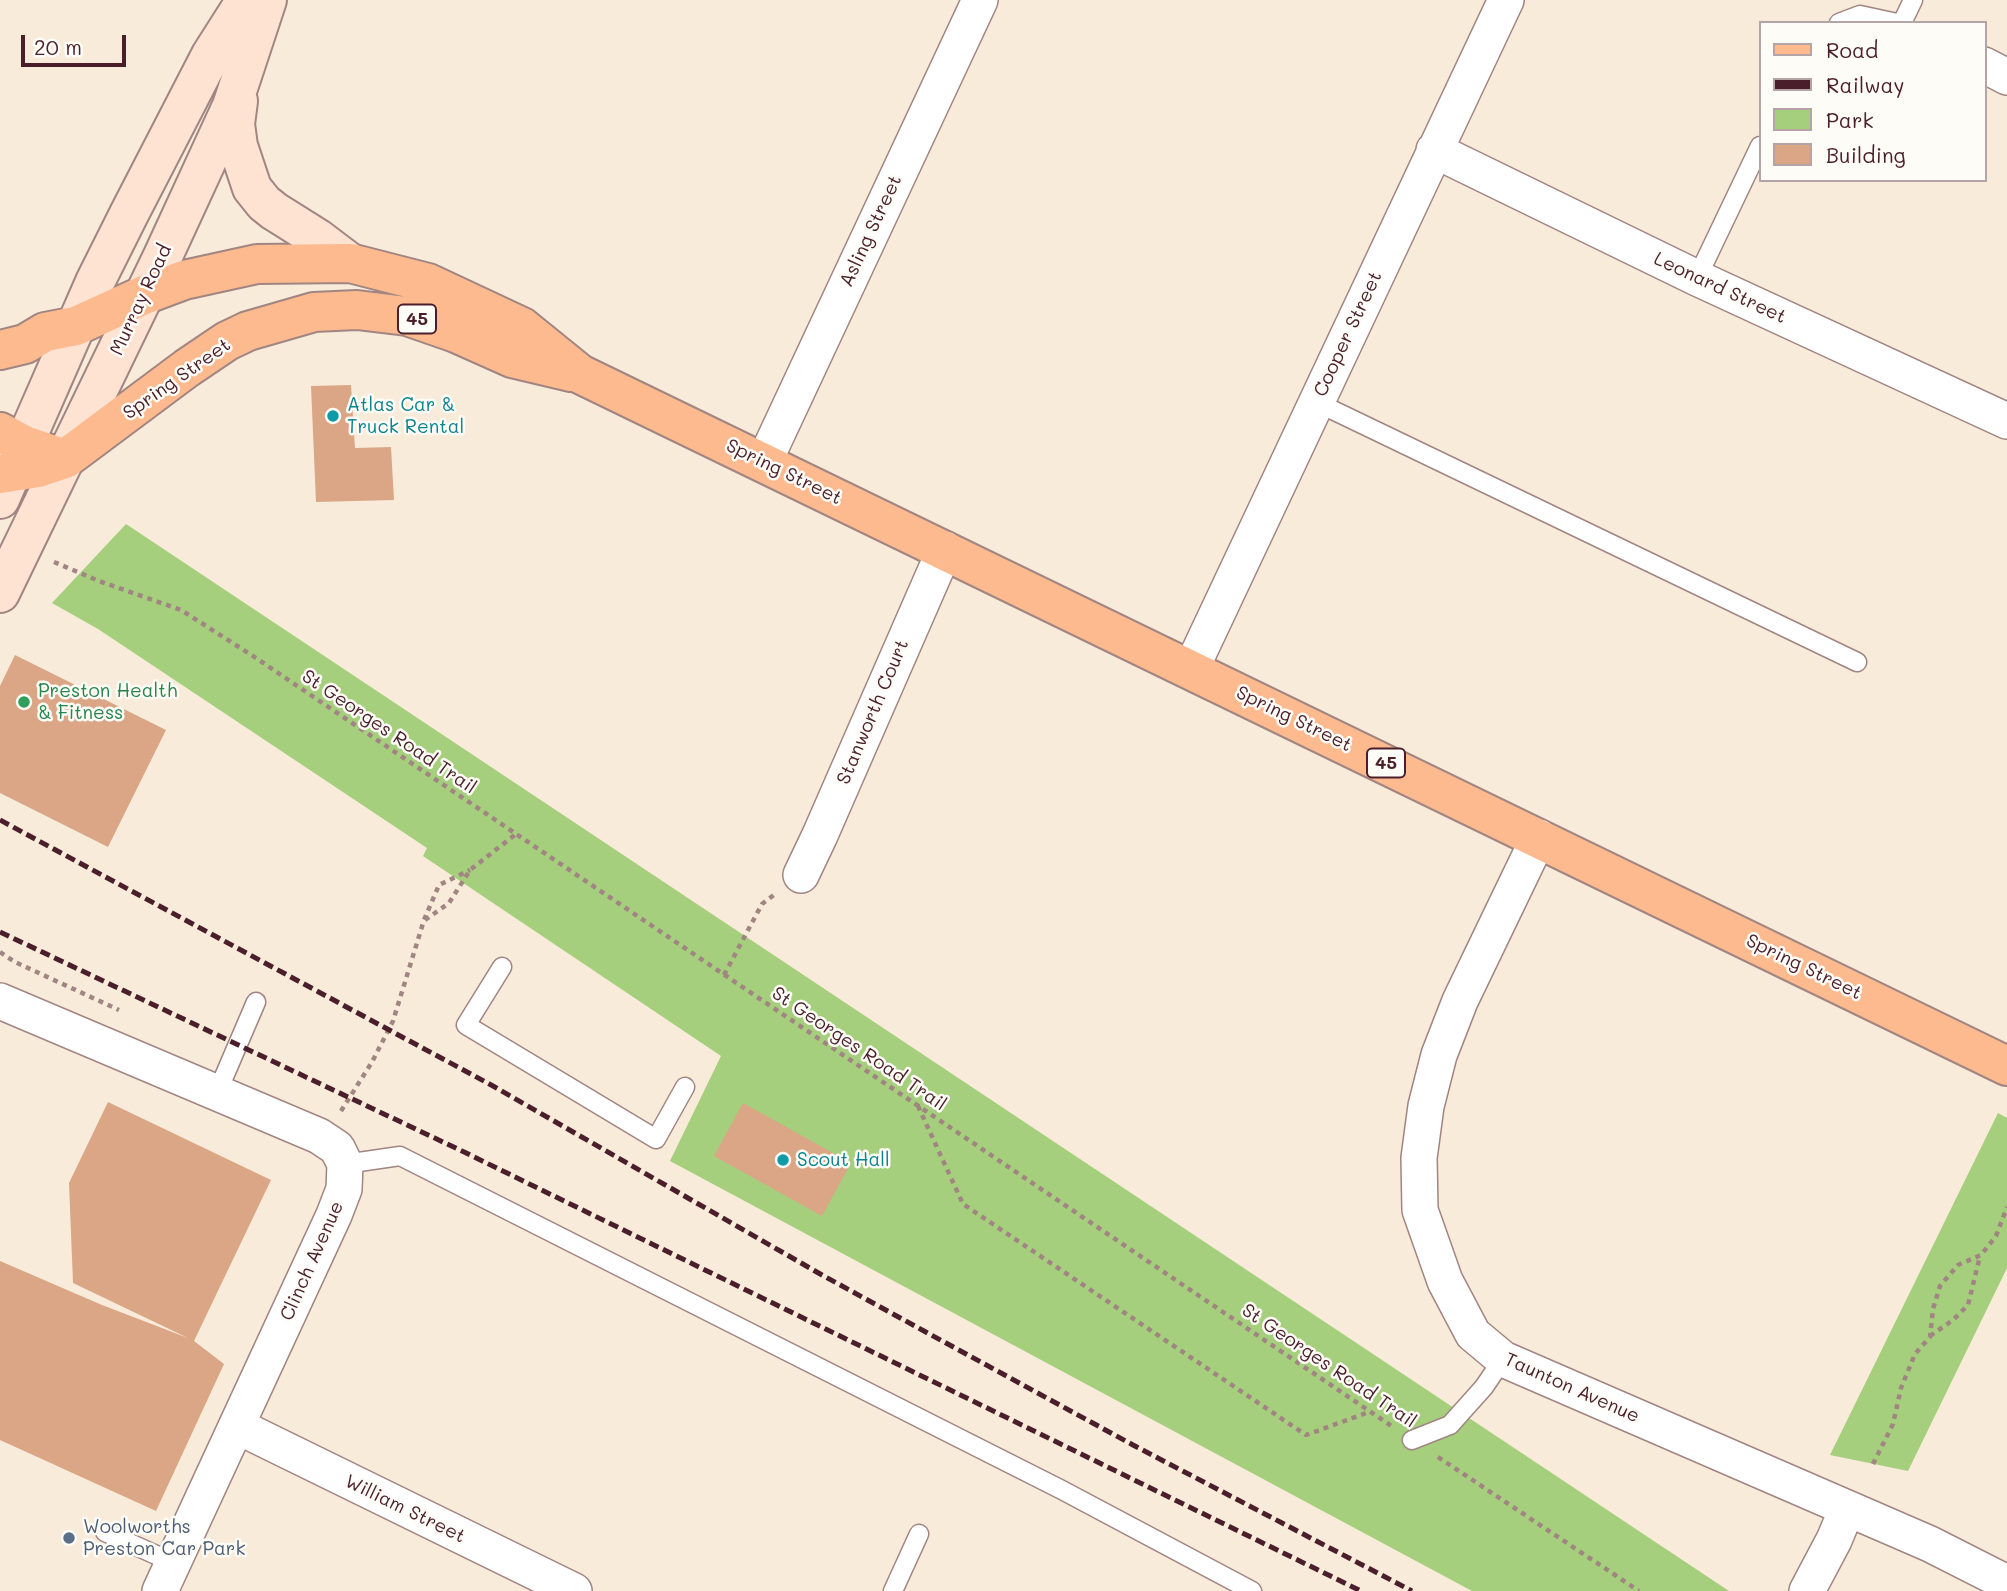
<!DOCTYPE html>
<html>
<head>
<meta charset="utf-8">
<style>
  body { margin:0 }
  #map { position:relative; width:2007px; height:1591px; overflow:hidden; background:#f8ebd9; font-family:Mali,sans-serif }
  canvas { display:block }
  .legend { position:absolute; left:1759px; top:21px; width:228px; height:161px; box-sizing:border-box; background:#fdfcf7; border:2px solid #b5a4a5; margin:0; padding:9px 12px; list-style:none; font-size:21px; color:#4a1f2b }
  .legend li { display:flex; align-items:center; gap:14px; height:35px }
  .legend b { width:35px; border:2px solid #b5a4a5 }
  .scale { position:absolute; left:21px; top:35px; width:105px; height:32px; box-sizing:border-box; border:4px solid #4a1f2b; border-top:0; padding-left:9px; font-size:21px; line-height:24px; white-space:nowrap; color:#4a1f2b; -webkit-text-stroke:5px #fdfcf7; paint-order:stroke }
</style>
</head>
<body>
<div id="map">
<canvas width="2007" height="1591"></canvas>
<ul class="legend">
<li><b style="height:9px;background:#fcba8e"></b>Road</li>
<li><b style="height:9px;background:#4a1f2b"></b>Railway</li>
<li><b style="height:19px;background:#a5cf7c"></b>Park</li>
<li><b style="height:19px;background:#dba686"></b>Building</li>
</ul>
<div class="scale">20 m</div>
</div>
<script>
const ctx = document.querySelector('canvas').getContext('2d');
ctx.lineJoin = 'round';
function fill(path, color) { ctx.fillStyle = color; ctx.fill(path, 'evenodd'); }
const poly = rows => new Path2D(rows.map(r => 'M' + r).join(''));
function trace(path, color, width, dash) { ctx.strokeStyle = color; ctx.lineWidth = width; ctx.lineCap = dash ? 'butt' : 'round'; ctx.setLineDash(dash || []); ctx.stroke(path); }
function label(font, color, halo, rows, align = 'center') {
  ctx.font = font + ' Mali,sans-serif'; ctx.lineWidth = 5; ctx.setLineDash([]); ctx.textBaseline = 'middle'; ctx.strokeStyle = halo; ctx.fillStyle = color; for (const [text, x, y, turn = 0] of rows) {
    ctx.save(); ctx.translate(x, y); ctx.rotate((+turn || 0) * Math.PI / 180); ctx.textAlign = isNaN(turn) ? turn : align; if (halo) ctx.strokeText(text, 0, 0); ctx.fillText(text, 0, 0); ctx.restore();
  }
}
const green = poly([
  [126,524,1729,1591,1472,1591,670,1161,721,1056,423,856,427,848,98,629,52,603],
  [1998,1113,2007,1118,2007,1268,1908,1471,1830,1455]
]);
const building = poly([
  [351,385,355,448,391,447,394,500,316,502,311,386],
  [15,655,166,730,108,847,0,793,0,686],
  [108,1102,271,1180,194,1341,224,1364,156,1511,0,1440,0,1261,102,1305,188,1338,73,1283,69,1183],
  [743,1103,851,1163,822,1216,714,1156]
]);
const path = poly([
  [54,562,99,581,181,610,253,656,1393,1427],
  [425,920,449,903,470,870,516,834],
  [0,952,15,962,119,1010],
  [724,975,762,904,775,894],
  [918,1106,963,1204,1306,1435,1369,1412],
  [341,1111,372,1062,393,1021,424,920,439,885,470,870],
  [1930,1336,1953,1320,1968,1305,1980,1256],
  [1438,1457,1639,1591],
  [1873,1464,1893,1424,1901,1388,1915,1354,1930,1337,1933,1309,1940,1286,1958,1265,1981,1255,1996,1236,2007,1207]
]);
const lane = poly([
  [1839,23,1860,15,1897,23],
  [1902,23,1913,0],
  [1697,278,1760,146],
  [1316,402,1857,662],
  [502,967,466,1025,656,1139,685,1087],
  [217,1093,256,1002],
  [345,1164,400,1156,1062,1490,1252,1591],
  [1412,1440,1450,1425,1484,1387,1503,1359],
  [105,1532,174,1563],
  [893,1591,919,1534]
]);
const street = poly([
  [1984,65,2007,77],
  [1434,150,1697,278,2007,421],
  [764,462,980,0],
  [1191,669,1506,0],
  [1539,837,1460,1001,1439,1055,1426,1106,1419,1158,1420,1210,1445,1281,1473,1334,1503,1359,1930,1544,2007,1583],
  [801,875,820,835,945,549],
  [0,1001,319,1136,337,1148,345,1164,344,1189,334,1215,160,1591],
  [237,1426,574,1591],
  [1807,1591,1834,1540,1847,1509]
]);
const secondary = poly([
  [238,101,235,124,238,146,252,188,264,203,274,211,317,238,350,263],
  [0,499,95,282,129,214,211,55,246,0],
  [0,593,162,258,232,106,267,0]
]);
const primary = poly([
  [0,350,25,344,45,332,76,326,144,295,184,280,257,264,350,263,428,283,522,327,580,374,2007,1066],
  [0,432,24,445,65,459],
  [0,474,38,468,65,459,187,368,227,341,248,331,314,312,357,310,407,316,456,333,512,358,571,372]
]);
const rail = poly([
  [0,820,493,1086,822,1275,924,1331,1133,1445,1412,1591],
  [0,932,462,1151,1361,1591]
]);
const markers = [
  [333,416,7,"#0f9aa8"],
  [24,702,7,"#2e9e5b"],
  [783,1160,7,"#0f9aa8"],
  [69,1538,7,"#5c6f8a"]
];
const shields = [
  [417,319,38],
  [1386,763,38]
];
const shieldNames = [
  ["45",417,319],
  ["45",1386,763]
];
const streetNames = [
  ["Asling Street",871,231,-65],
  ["Leonard Street",1720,288,25],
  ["Murray Road",141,300,-65],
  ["Cooper Street",1348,334,-65],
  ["Spring Street",177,379,-35],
  ["Spring Street",784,472,26],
  ["Stanworth Court",873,712,-67],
  ["Spring Street",1294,719,26],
  ["St Georges Road Trail",389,732,34],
  ["Spring Street",1804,967,26],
  ["St Georges Road Trail",859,1049,34],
  ["Clinch Avenue",312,1261,-66],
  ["St Georges Road Trail",1329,1366,34],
  ["Taunton Avenue",1572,1388,24],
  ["William Street",405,1509,26]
];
const cultureNames = [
  ["Atlas Car &",347,405],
  ["Truck Rental",347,427],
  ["Scout Hall",797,1160]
];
const leisureNames = [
  ["Preston Health",38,691],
  ["& Fitness",38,713]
];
const serviceNames = [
  ["Woolworths",83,1527],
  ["Preston Car Park",83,1549]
];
fill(green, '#a5cf7c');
fill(building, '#dba686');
trace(lane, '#a18582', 21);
trace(street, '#a18582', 38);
trace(secondary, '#a18582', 42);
trace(primary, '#a18582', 42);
trace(path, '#a18582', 4.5, [5, 5]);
trace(lane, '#fff', 18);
trace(street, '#fff', 35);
trace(secondary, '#fee3d2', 38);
trace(primary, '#fcba8e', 38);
trace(rail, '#4a1f2b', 5, [10, 5]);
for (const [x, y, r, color] of markers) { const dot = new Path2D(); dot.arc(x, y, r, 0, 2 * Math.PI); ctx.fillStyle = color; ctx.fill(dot); trace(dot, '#fdfcf7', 2.5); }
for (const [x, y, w] of shields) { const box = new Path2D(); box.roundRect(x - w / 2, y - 14.5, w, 29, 5); ctx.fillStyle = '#fdfcf7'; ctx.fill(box); trace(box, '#4a1f2b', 2); }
label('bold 18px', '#4a1f2b', null, shieldNames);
label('19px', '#4a1f2b', '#fdfcf7', streetNames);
label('19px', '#0d838f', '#fdfcf7', cultureNames, 'left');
label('19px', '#27864d', '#fdfcf7', leisureNames, 'left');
label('19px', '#4e5e75', '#fdfcf7', serviceNames, 'left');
</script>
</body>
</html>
